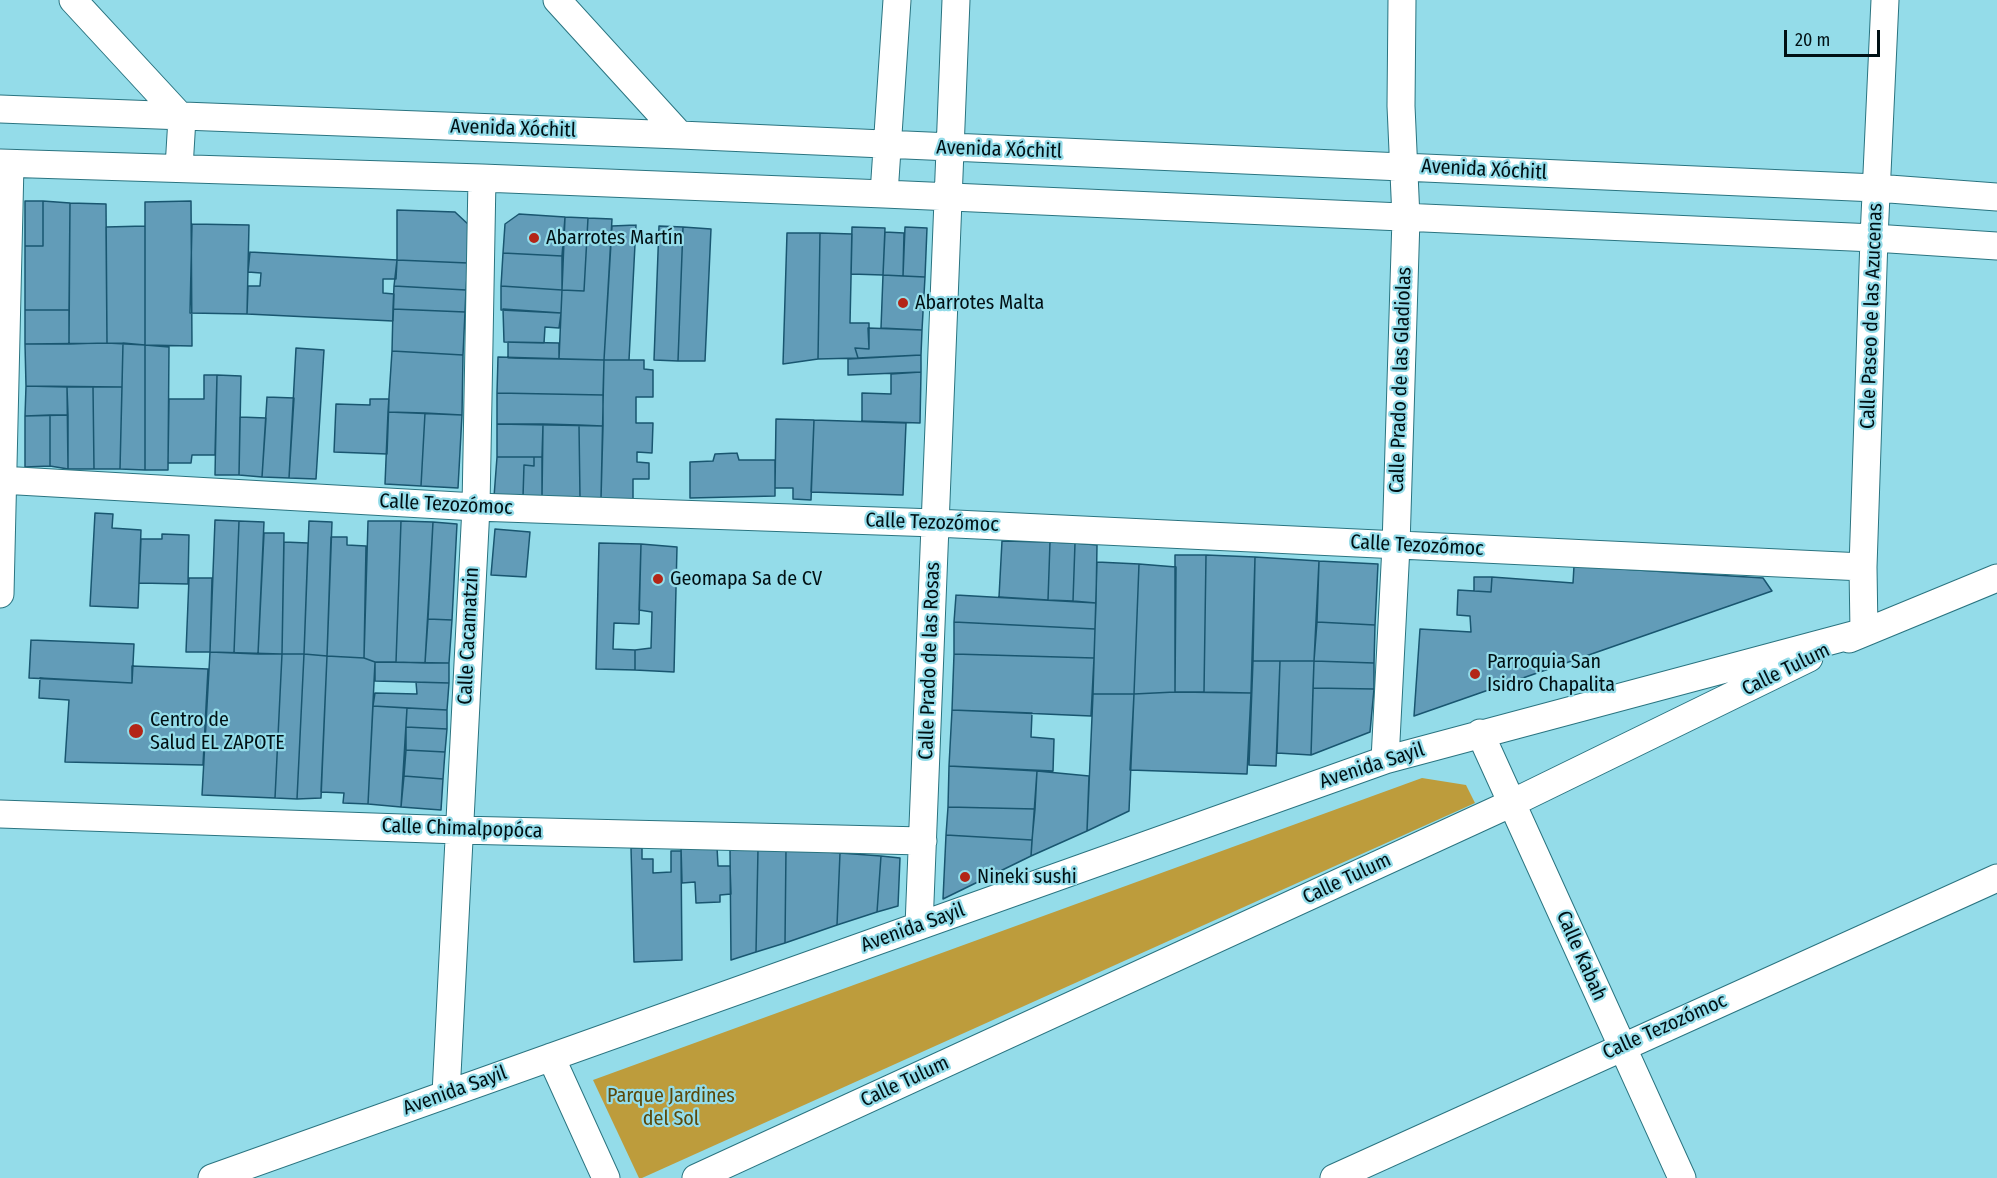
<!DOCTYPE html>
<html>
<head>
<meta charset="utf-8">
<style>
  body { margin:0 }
  #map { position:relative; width:1997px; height:1178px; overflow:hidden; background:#94dce9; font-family:"Fira Sans Condensed",sans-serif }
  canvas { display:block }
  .scale { position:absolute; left:1784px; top:30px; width:96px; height:27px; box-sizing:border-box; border:3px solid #001014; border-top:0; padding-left:8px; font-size:18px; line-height:21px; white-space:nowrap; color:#001014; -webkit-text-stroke:4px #94dce9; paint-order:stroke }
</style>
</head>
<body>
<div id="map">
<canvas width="1997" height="1178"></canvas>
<div class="scale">20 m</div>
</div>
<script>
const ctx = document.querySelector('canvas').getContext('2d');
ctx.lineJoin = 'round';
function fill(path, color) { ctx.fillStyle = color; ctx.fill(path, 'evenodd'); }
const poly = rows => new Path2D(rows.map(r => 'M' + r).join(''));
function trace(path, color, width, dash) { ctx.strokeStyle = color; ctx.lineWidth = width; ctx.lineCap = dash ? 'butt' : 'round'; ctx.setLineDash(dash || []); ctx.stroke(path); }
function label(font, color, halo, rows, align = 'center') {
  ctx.font = font + ' "Fira Sans Condensed",sans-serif'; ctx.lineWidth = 4.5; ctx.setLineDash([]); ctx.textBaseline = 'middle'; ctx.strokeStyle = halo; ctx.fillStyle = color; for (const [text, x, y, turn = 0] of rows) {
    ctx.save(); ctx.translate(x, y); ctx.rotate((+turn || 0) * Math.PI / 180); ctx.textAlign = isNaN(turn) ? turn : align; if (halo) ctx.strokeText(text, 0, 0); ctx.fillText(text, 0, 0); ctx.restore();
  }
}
const green = poly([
  [1422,778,1466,785,1475,803,642,1178,639,1178,593,1080]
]);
const building = poly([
  [25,201,43,201,43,246,25,246,25,201],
  [43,201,70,203,69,310,25,310,25,246,43,246,43,201],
  [191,201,192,346,145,345,145,202,191,201],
  [70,203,106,204,107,343,69,344,70,203],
  [397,210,455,212,470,226,468,263,397,260,397,210],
  [519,214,565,217,562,256,503,253,505,224,519,214],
  [565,217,588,218,584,291,562,290,565,217],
  [588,218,612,219,604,360,559,359,562,290,584,291,588,218],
  [192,224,249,225,247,314,190,313,192,224],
  [636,225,629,360,604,360,612,226,636,225],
  [145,226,145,345,107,343,106,227,145,226],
  [659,226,683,227,678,361,654,360,659,226],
  [683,227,711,229,705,361,678,361,683,227],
  [852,227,885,228,883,275,851,274,852,227],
  [905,227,927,228,925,277,903,276,905,227],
  [885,232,904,233,903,276,883,275,885,232],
  [787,233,820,233,818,359,783,364,787,233],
  [820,233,852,234,850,323,869,323,869,349,855,348,858,358,818,359,820,233],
  [250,252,397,260,396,279,383,279,383,293,394,294,393,321,247,314,248,286,260,286,261,273,248,272,250,252],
  [503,253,562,256,562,290,501,286,503,253],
  [397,260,468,263,466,290,394,286,397,260],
  [883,275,925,277,922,330,881,328,883,275],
  [394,286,466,290,465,312,393,309,394,286],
  [501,286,562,290,561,313,501,310,501,286],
  [393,309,465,312,463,355,392,351,393,309],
  [503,309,561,313,559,328,545,327,544,343,504,342,503,309],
  [25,310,69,310,69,344,25,344,25,310],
  [868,328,922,330,921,355,858,358,855,348,869,349,868,328],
  [508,342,559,343,559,359,508,358,508,342],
  [123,343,145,345,145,470,120,469,123,343],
  [123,343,122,387,26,386,25,344,123,343],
  [145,345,169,347,168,470,145,470,145,345],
  [296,348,324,350,316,479,289,478,296,348],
  [392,351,463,355,462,415,388,412,392,351],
  [921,355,921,372,848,375,848,359,921,355],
  [498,357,604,360,603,395,497,393,498,357],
  [604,360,644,360,644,369,653,370,653,397,636,397,636,423,653,423,652,453,637,452,637,462,649,463,649,479,633,479,633,499,601,499,604,360],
  [921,372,920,423,862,421,862,393,891,394,891,374,921,372],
  [204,375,217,375,215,455,192,455,191,463,168,463,169,399,204,399,204,375],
  [217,375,241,376,239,475,215,475,217,375],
  [26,386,67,387,68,415,25,416,26,386],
  [67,387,93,387,94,469,68,469,67,387],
  [93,387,122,387,120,469,94,469,93,387],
  [497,393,603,395,603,426,497,424,497,393],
  [267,397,294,398,289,478,262,477,267,397],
  [370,399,389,399,387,454,334,452,336,404,370,405,370,399],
  [388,412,425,413,421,486,385,484,388,412],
  [425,413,462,415,458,488,421,486,425,413],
  [50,415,50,466,25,467,25,416,50,415],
  [50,415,68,415,68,469,50,466,50,415],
  [240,417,266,418,262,477,239,475,240,417],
  [776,419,814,420,811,500,793,499,793,488,775,488,776,419],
  [814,420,906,423,903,495,811,492,814,420],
  [497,424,543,424,542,457,497,457,497,424],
  [543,424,579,425,580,498,542,498,543,424],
  [579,425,603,426,601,499,580,498,579,425],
  [737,453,739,460,775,460,775,496,690,498,690,462,713,461,715,454,737,453],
  [497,457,534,457,534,466,524,465,523,497,494,497,497,457],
  [534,457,542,457,542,498,523,497,524,465,534,466,534,457],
  [95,513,113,514,112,528,141,530,138,608,90,606,95,513],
  [215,520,239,521,234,653,210,652,215,520],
  [239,521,264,522,258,654,234,653,239,521],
  [309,521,332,522,327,656,304,654,309,521],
  [368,521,401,521,396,662,375,662,364,658,368,521],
  [401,521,433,522,425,663,396,662,401,521],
  [433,522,457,524,452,620,428,619,433,522],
  [495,529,530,532,526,577,491,575,495,529],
  [264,533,284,533,282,654,258,654,264,533],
  [162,534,189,535,188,584,139,583,141,539,162,539,162,534],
  [331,537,347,537,347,545,366,546,364,658,327,656,331,537],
  [1002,541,1050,542,1048,600,999,597,1002,541],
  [284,542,308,543,304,654,282,654,284,542],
  [1050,542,1075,543,1073,601,1048,600,1050,542],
  [599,543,641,544,639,624,614,623,613,649,635,650,635,670,596,669,599,543],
  [1075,543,1097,545,1096,603,1073,601,1075,543],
  [641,544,677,547,674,672,635,670,635,650,651,648,652,612,639,610,641,544],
  [1175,555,1206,555,1204,692,1175,692,1175,555],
  [1206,555,1255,557,1251,693,1204,692,1206,555],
  [1255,557,1319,561,1314,661,1253,661,1255,557],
  [1319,561,1378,564,1375,625,1317,622,1319,561],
  [1097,562,1139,564,1134,694,1093,694,1097,562],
  [1139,564,1176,567,1175,692,1134,694,1139,564],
  [1574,566,1763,578,1772,591,1414,716,1420,629,1471,632,1470,616,1457,615,1458,590,1491,592,1492,577,1573,583,1574,566],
  [1474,577,1492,577,1491,592,1474,591,1474,577],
  [189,578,212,578,210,652,186,652,189,578],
  [956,595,1096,603,1095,629,954,622,956,595],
  [428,619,452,620,449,663,425,663,428,619],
  [954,622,1095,629,1094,658,954,654,954,622],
  [1317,622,1375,625,1374,663,1314,661,1317,622],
  [31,640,134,644,132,683,29,678,31,640],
  [210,652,282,654,275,798,202,795,210,652],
  [282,654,304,654,297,799,275,798,282,654],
  [304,654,327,656,321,798,297,799,304,654],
  [954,654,1094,658,1091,716,952,710,954,654],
  [327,656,364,658,375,662,368,804,343,803,344,793,321,792,327,656],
  [1253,661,1280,661,1276,766,1249,765,1253,661],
  [1280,661,1314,661,1311,755,1277,753,1280,661],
  [1314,661,1374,663,1374,689,1313,688,1314,661],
  [375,662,449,663,449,683,375,681,375,662],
  [132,666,208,669,203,765,65,762,69,700,39,698,40,678,132,683,132,666],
  [416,682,449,683,447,710,373,706,375,693,417,694,416,682],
  [1313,688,1374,689,1370,732,1311,755,1313,688],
  [1175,692,1251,693,1247,774,1130,770,1134,694,1175,692],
  [1093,694,1134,694,1129,811,1087,831,1093,694],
  [373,706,407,708,401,807,368,804,373,706],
  [407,708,447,710,447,729,406,727,407,708],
  [952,710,1032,713,1031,737,1054,739,1053,771,949,766,952,710],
  [406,727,447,729,445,752,406,750,406,727],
  [406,750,445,752,443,779,404,776,406,750],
  [949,766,1037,771,1035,809,948,807,949,766],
  [1037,771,1089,776,1087,831,1031,856,1037,771],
  [404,776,443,779,441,810,401,807,404,776],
  [948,807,1035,809,1032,840,946,835,948,807],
  [946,835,1032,840,1031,856,943,899,946,835],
  [681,846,717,847,718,866,730,866,731,894,720,895,720,902,696,903,695,882,682,883,681,846],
  [631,848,642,848,642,859,653,859,653,873,671,872,671,851,681,851,682,960,634,962,631,848],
  [730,849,758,849,756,952,731,960,730,849],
  [758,849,786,849,785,943,756,952,758,849],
  [786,849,840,853,837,925,785,943,786,849],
  [840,853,881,856,877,912,837,925,840,853],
  [881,856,900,858,898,906,877,912,881,856]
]);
const minor = poly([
  [73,0,182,118,179,168],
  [557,0,680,135],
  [0,109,680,135,1876,188,1997,197],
  [0,163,482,178,884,194,1874,238,1997,246],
  [884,194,897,0],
  [0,480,476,507,935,523,1863,567],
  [0,594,10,164],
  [1864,632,1863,567,1874,238,1885,0],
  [1849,639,1997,578],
  [1480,733,1682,1178],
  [1385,760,1396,546,1406,218,1401,106,1402,0],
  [0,814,459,830,923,841],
  [919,926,956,0],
  [551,1057,606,1178],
  [446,1094,476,507,482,178],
  [212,1178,1385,760,1864,632],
  [696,1178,1512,803,1809,658],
  [1334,1178,1997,878]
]);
const markers = [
  [534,238,6,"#b32517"],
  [903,303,6,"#b32517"],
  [658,579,6,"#b32517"],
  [1475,674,6,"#b32517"],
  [136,731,8,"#b32517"],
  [965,877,6,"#b32517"]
];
const streetNames = [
  ["Avenida Xóchitl",513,129,2],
  ["Avenida Xóchitl",999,150,2],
  ["Avenida Xóchitl",1484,170,3],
  ["Calle Paseo de las Azucenas",1872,316,-88],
  ["Calle Prado de las Gladiolas",1401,380,-88],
  ["Calle Tezozómoc",446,505,3],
  ["Calle Tezozómoc",932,523,2],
  ["Calle Tezozómoc",1417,546,3],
  ["Calle Cacamatzin",469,636,-87],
  ["Calle Prado de las Rosas",930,661,-88],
  ["Calle Tulum",1786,670,-26],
  ["Avenida Sayil",1372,766,-18],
  ["Calle Chimalpopóca",462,829,2],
  ["Calle Tulum",1347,879,-25],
  ["Avenida Sayil",913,928,-20],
  ["Calle Kabah",1581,956,66],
  ["Calle Tezozómoc",1665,1027,-24],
  ["Calle Tulum",905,1082,-25],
  ["Avenida Sayil",455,1091,-20]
];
const poiNames = [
  ["Abarrotes Martín",546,238],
  ["Abarrotes Malta",915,303],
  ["Geomapa Sa de CV",670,579],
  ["Parroquia San",1487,662],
  ["Isidro Chapalita",1487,685],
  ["Centro de",150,720],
  ["Salud EL ZAPOTE",150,743],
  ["Nineki sushi",977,877]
];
const parkNames = [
  ["Parque Jardines",671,1096],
  ["del Sol",671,1119]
];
fill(green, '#bd9c3c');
fill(building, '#629cb8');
trace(building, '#195670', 1.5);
trace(minor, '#2a7480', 29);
trace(minor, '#fff', 27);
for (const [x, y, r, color] of markers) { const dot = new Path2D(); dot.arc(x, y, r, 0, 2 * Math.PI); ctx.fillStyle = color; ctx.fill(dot); trace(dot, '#94dce9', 2); }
label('20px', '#001014', '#94dce9', streetNames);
label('20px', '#001014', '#94dce9', poiNames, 'left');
label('20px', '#5b4708', '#94dce9', parkNames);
</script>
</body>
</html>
